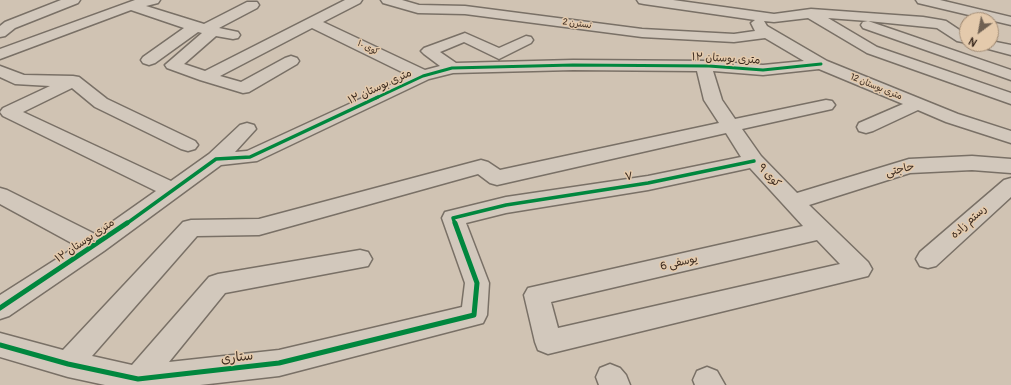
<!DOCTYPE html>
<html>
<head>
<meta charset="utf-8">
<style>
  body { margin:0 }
  #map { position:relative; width:1011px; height:385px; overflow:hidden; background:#d0c3b3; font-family:Pangolin,sans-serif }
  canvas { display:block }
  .north { position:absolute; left:959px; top:12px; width:40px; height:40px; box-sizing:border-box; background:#e4caac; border:1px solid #a08a73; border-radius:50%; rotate:212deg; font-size:11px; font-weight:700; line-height:16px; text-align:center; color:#3b2a1e }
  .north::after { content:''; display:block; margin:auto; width:14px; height:18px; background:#6f6052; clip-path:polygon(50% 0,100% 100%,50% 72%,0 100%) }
</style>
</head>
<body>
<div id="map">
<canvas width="1011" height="385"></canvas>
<div class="north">N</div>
</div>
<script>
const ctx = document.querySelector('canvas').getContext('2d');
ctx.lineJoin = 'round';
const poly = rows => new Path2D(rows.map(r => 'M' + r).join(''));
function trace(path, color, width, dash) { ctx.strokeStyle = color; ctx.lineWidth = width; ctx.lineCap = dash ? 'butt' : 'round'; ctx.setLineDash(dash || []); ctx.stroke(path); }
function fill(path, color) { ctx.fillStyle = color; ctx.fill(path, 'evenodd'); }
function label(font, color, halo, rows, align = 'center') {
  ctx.font = font + ' Pangolin,"Playpen Sans Arabic",sans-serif'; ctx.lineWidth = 3; ctx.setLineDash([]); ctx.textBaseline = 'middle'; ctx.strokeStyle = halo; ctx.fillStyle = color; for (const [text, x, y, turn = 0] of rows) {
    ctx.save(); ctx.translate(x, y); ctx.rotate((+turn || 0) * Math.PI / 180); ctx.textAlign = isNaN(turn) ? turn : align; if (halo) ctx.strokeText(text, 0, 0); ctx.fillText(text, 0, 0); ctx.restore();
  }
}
const minor = poly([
  [61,0,80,0,78,3,15,28,5,36,0,37,0,26,5,22,61,0],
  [135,0,160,0,158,3,146,6,204,24,247,2,257,2,259,5,257,8,219,28,238,32,240,35,238,38,233,39,216,36,184,64,205,71,345,0,362,0,360,3,323,22,425,70,440,66,424,54,421,51,424,48,465,33,499,48,526,36,531,37,533,40,531,43,499,59,464,42,440,52,456,63,573,60,709,61,763,65,804,61,765,38,734,42,642,37,465,14,418,13,383,3,381,0,402,0,419,5,465,6,642,29,734,34,755,31,751,23,755,20,644,4,639,3,637,0,673,0,774,14,811,9,923,17,941,20,946,21,967,35,967,43,957,41,937,28,868,21,1011,70,1011,80,863,28,861,25,863,22,868,21,828,18,877,47,1011,93,1011,104,867,53,808,18,774,22,764,21,767,26,827,61,958,114,1011,131,1011,143,946,122,918,110,873,131,866,133,859,131,857,127,859,123,903,104,819,69,763,75,713,71,722,100,735,119,826,100,832,101,835,105,832,109,742,129,761,156,797,193,909,159,972,156,1011,159,1011,173,972,170,910,173,809,205,868,262,872,269,868,276,548,354,538,350,535,342,524,295,528,288,803,226,750,168,648,190,506,213,466,223,489,283,487,315,483,323,279,376,200,385,105,385,68,377,0,357,0,333,63,350,183,222,191,220,259,219,481,160,488,162,500,170,719,123,704,100,697,71,573,70,453,73,429,79,257,161,221,165,104,251,9,316,0,319,0,295,77,246,0,204,0,188,7,190,95,234,156,191,3,116,0,112,3,108,50,86,15,84,0,77,0,66,24,75,73,76,79,77,107,99,195,141,198,145,195,149,188,151,181,149,95,107,72,88,23,112,171,181,209,154,240,125,247,123,254,125,256,129,235,152,247,151,410,76,312,28,220,76,241,82,285,58,291,56,297,58,299,61,297,64,249,92,243,93,200,80,167,68,165,65,202,33,198,32,155,63,149,65,143,63,141,60,143,57,184,28,131,10,0,59,0,49,135,0],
  [726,133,741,157,648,176,506,197,445,212,442,218,465,283,462,307,279,350,169,362,225,293,368,266,372,259,368,252,360,250,218,274,209,277,132,365,92,356,197,236,259,235,478,174,490,183,497,185,726,133],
  [817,240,840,264,558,328,551,302,817,240],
  [916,0,940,0,1011,17,1011,25,918,3,916,0],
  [991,41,1011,45,1011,55,981,47,978,44,991,44,991,41],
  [1011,178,1011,197,936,266,928,268,920,266,916,259,920,252,1004,180,1011,178],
  [610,364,620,368,626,375,630,385,599,385,596,377,600,368,610,364],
  [707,367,717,371,725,385,695,385,693,380,697,371,707,367]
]);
const cyclewayFar2 = poly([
  [376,98,423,76,452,68,573,65,709,66,763,70,821,64]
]);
const cyclewayFar1 = poly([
  [126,224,216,159,250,157,378,97],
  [455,224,453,218,506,205,648,183,754,161]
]);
const cycleway = poly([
  [0,308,127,223],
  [0,345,68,364,138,379,279,363,474,315,477,283,455,223]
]);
const farStreetnames = [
  ["نسترن 2",577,24,8],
  ["کوی ۱۰",368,48,26],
  ["12 متری بوستان",876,87,22]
];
const streetNames = [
  ["۱۲ متری بوستان",726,59,3],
  ["۱۲ متری بوستان",380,87,-25],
  ["حاجتی",900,170,-13],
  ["کوی ۹",769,176,46],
  ["۷",629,177,-9],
  ["رستم زاده",969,222,-42],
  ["۱۲ متری بوستان",85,241,-34],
  ["یوسفی 6",679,263,-13]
];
const nearStreetnames = [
  ["ستاری",237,358,-6]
];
trace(minor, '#797066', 3);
fill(minor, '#d2c8bc');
trace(cyclewayFar2, '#00873e', 3);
trace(cyclewayFar1, '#00873e', 3.5);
trace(cycleway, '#00873e', 5);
label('9px', '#3b2a1e', '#e4caac', farStreetnames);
label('11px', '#3b2a1e', '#e4caac', streetNames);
label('13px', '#3b2a1e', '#e4caac', nearStreetnames);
</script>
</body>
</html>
